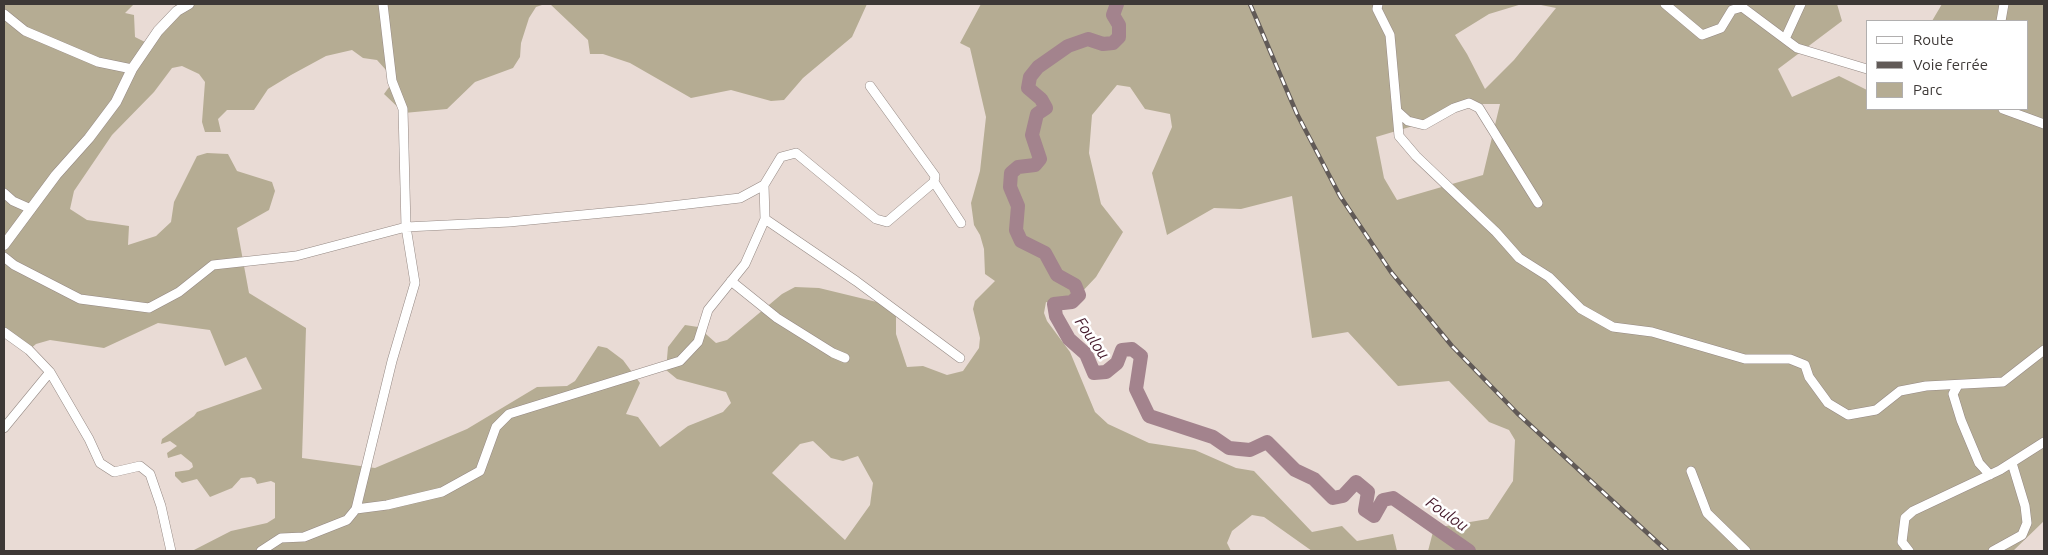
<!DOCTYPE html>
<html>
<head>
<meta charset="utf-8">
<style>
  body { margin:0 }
  #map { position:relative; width:2048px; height:555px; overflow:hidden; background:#e9dbd5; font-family:Ubuntu,sans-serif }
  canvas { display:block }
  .frame { position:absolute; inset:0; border:5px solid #3d3836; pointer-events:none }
  .legend { position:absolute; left:1866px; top:20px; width:162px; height:90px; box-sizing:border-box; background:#fff; border:1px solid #b1afaf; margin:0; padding:6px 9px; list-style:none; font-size:15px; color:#3d3836 }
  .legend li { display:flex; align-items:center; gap:10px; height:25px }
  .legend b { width:25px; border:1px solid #b1afaf }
</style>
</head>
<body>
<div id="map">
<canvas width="2048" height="555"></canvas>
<div class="frame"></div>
<ul class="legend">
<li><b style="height:6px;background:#fff"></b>Route</li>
<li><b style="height:6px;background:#615a57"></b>Voie ferrée</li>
<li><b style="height:14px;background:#b5ac93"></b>Parc</li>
</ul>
</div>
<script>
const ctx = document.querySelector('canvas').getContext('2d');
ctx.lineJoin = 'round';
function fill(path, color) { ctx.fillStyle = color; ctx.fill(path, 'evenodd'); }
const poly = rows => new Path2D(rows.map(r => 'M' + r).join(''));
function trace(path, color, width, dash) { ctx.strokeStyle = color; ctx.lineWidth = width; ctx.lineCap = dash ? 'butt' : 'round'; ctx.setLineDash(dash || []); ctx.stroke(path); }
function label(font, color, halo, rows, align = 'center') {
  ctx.font = font + ' Ubuntu,sans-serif'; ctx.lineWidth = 5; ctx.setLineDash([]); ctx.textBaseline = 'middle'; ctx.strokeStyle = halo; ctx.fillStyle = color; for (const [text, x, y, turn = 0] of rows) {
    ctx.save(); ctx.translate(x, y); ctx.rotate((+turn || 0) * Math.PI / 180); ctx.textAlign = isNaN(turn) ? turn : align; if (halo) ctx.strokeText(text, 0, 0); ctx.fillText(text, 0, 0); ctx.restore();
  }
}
const green = poly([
  [4,4,134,4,125,13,134,15,135,37,149,44,177,11,175,4,545,4,536,7,529,18,521,43,520,57,513,68,475,82,447,109,404,113,384,94,392,83,386,70,377,60,363,58,352,50,326,56,291,75,268,89,254,110,227,110,218,119,221,132,205,132,202,122,205,82,199,74,182,66,172,68,154,92,112,135,74,191,70,209,87,220,129,226,128,245,156,236,171,222,174,202,197,156,207,153,228,154,237,171,272,182,275,191,269,210,237,228,249,293,306,328,302,458,375,468,467,429,537,387,567,386,575,381,598,346,607,348,623,360,640,383,626,414,638,417,660,447,688,426,723,412,731,403,726,392,677,379,666,370,668,347,685,325,698,327,716,343,727,340,782,294,795,287,819,288,885,304,896,311,896,334,907,367,923,366,947,375,963,371,979,348,980,338,973,309,975,301,995,281,985,274,984,249,980,235,974,225,971,203,980,171,986,117,970,48,960,43,981,4,1522,4,1489,14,1455,35,1467,54,1485,89,1514,60,1556,8,1536,4,1837,4,1842,21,1778,69,1792,97,1839,76,1867,90,1867,109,2027,109,2027,21,1932,21,1942,4,2044,4,2044,521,2013,551,1428,551,1434,528,1488,519,1513,481,1515,440,1509,430,1489,422,1449,381,1398,386,1348,332,1312,338,1292,196,1241,209,1214,208,1167,235,1152,173,1172,127,1170,114,1145,109,1130,87,1117,85,1092,115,1089,153,1101,204,1123,232,1096,277,1079,295,1072,302,1054,304,1046,302,1044,313,1047,321,1070,352,1095,412,1108,424,1149,443,1195,450,1236,468,1254,471,1312,532,1342,526,1357,541,1393,534,1397,551,1312,551,1264,517,1252,515,1232,531,1227,543,1231,551,192,551,231,531,267,523,275,518,275,483,271,481,257,484,255,479,251,477,241,478,232,488,210,497,197,479,182,483,175,476,175,472,189,470,193,467,192,463,181,454,168,458,167,453,177,446,170,441,161,444,162,439,194,416,197,412,262,389,246,357,225,366,210,330,158,323,104,348,50,340,36,344,29,350,4,332],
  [1464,104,1500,104,1483,175,1397,200,1384,178,1376,137,1413,126],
  [813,441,831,458,843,461,858,456,873,483,870,505,845,540,772,473,800,444],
  [550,4,867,4,852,37,803,78,784,100,771,101,731,90,691,98,630,63,603,54,590,54,588,40]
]);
const river = poly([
  [1117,4,1113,15,1119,25,1119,37,1113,43,1103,44,1088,39,1068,46,1038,67,1030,77,1028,88,1041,99,1046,108,1037,114,1032,135,1040,159,1035,165,1018,167,1011,173,1010,187,1018,206,1016,230,1021,241,1045,253,1057,275,1075,285,1079,295,1072,302,1054,304,1056,316,1069,339,1086,354,1094,373,1106,372,1117,363,1122,350,1132,349,1141,356,1136,389,1149,416,1213,437,1229,448,1250,450,1267,442,1295,470,1314,479,1333,498,1343,496,1356,482,1368,492,1365,510,1374,516,1383,500,1393,498,1469,551]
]);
const minor = poly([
  [1378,4,1377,9,1390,35,1399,136,1416,156,1496,232,1519,258,1549,277,1581,309,1613,327,1652,332,1745,359,1790,359,1805,365,1809,377,1828,403,1848,415,1876,410,1900,391,1926,386,2003,382,2044,350],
  [1665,4,1702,35,1721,28,1732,10,1742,7,1797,48,1867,69],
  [4,14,25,31,98,62,132,69],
  [2001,21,2004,4],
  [1785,39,1801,4],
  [870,86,935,176,934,182,961,223],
  [2003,109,2044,124],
  [1397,111,1408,121,1424,125,1454,108,1469,103,1479,108,1538,203],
  [4,193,13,201,31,209],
  [765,219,856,281,960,358],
  [4,257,14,265,80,299,149,308,179,292,213,265,296,256,406,227,509,222,645,209,740,198,764,185,781,157,796,153,876,219,887,222,934,182],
  [731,281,777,318,833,353,845,358],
  [4,332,29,350,50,372,89,439,100,463,114,472,140,466,150,474,161,506,171,551],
  [1958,385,1953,394,1961,420,1979,463,1990,475],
  [4,428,50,372],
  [1691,471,1707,513,1746,551],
  [356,509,387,505,442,492,480,471,496,427,509,414,680,361,698,342,708,310,745,264,765,219,764,185],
  [261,551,281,538,304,537,347,520,356,509,392,361,415,283,406,227,403,109,392,81,383,4],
  [1909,551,1902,542,1905,518,1913,511,2000,470,2044,442],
  [1993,551,2022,535,2027,523,2025,506,2012,463]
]);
const tertiary = poly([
  [4,245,56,175,89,138,116,102,132,69,158,31,177,11,189,4]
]);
const rail = poly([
  [1250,4,1297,114,1340,196,1391,272,1452,346,1517,413,1667,551]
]);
const waterNames = [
  ["Foulou",1092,338,55],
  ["Foulou",1447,514,35]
];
fill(green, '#b5ac93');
trace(river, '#a3838d', 14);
trace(minor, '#958984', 10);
trace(tertiary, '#958984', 11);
trace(minor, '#fff', 9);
trace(tertiary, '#fff', 10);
trace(rail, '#615a57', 4.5);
trace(rail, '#fff', 2.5, [8]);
label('italic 16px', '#451a2b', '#fff', waterNames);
</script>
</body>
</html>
